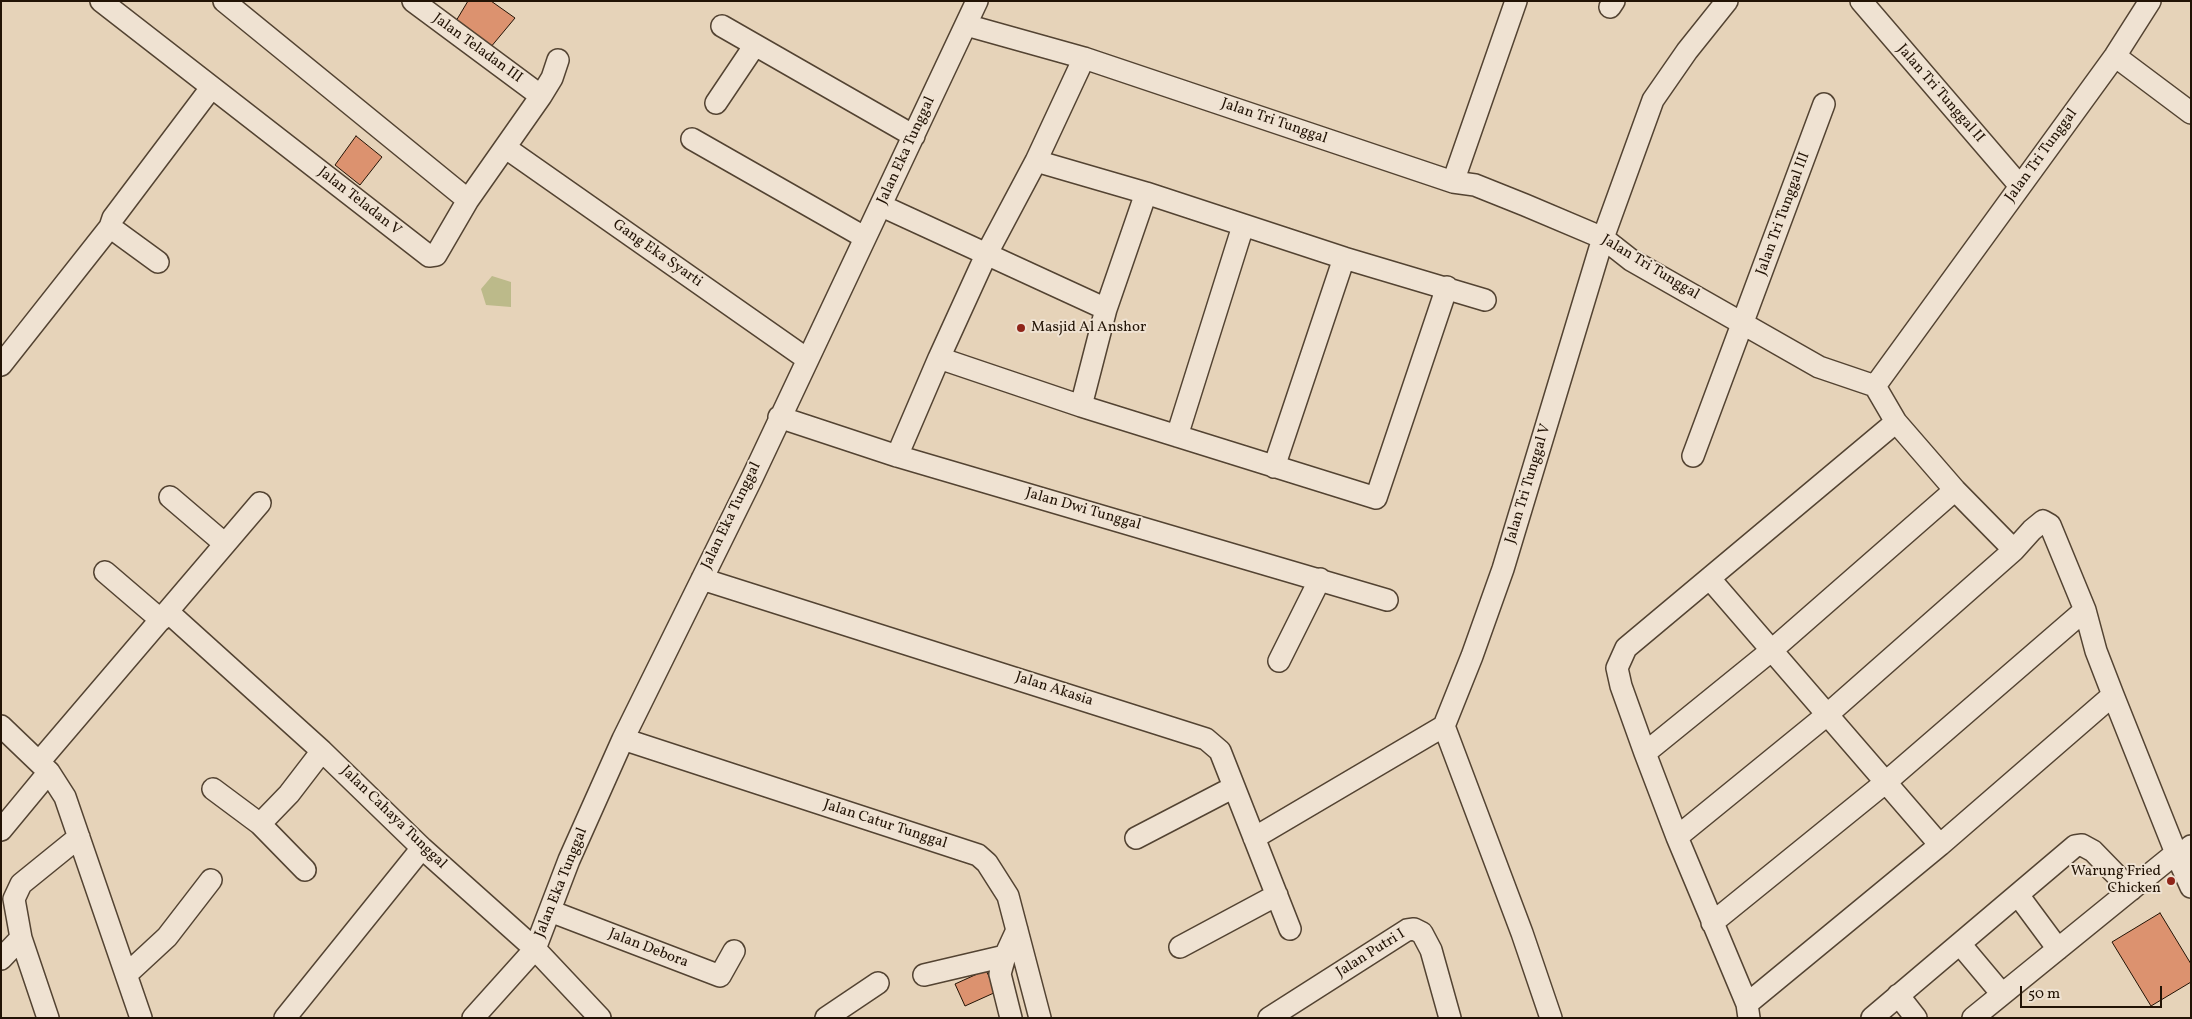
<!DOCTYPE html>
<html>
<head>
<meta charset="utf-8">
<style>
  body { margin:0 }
  #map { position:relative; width:2192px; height:1019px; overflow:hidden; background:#e6d3b9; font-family:Vollkorn,serif }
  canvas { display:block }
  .frame { position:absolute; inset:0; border:2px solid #221305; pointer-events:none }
  .scale { position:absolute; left:2020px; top:986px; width:142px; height:22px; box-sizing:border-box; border:2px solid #221305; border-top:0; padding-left:6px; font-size:15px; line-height:18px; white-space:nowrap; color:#221305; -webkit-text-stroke:4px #efe2d2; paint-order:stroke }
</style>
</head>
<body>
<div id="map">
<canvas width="2192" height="1019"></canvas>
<div class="frame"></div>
<div class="scale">50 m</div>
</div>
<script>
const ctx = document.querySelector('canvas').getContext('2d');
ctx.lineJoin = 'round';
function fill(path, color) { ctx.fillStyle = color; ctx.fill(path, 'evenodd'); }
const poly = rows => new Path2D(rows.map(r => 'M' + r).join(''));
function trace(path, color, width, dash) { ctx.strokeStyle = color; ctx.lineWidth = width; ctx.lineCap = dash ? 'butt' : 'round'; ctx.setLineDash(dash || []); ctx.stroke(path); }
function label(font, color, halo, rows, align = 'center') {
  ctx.font = font + ' Vollkorn,serif'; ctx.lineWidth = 4; ctx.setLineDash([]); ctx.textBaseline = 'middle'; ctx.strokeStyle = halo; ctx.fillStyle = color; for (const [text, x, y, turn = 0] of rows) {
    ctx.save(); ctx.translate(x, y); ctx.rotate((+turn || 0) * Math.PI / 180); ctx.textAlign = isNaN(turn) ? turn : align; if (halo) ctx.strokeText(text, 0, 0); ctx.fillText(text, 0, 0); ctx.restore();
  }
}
const green = poly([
  [492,276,511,282,511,307,486,305,481,289]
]);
const building = poly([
  [468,1,491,1,515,18,490,48,456,21,468,1],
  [356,136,382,157,360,185,335,165,356,136],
  [2160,913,2191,964,2191,982,2151,1006,2112,942,2160,913],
  [986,970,996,992,965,1006,955,984,986,970]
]);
const minor = poly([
  [101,1,429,256,436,255,468,200,541,96,552,78,558,60],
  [224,1,468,200],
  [413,1,541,96],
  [1861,1,2020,186],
  [1610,7,1614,1],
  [966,25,1084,58,1453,182,1475,185,1525,205,1603,238,1631,260,1819,367,1875,386],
  [722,26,914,136],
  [2115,56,2191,113],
  [716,103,755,45],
  [692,139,864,237],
  [506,148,807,359],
  [1036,161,1146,193,1344,258,1485,300],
  [1453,182,1516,1],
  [882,206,1106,309],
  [158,262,110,227,113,218,211,88],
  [939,358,1081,406,1376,498,1447,287],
  [1,365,110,227],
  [1875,386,1896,422,1955,490,2014,550,2032,530,2043,521,2050,525,2085,610,2096,651,2113,695,2178,858],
  [1875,386,2115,56,2150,1],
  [1081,406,1106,309,1146,193],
  [779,417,897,456,1387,600],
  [1177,436,1243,226],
  [897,456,939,358,986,255,1036,161,1084,58],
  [1693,456,1824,104],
  [1274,467,1344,258],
  [170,497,225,544],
  [105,572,161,620],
  [702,579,1206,739,1220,751,1290,929],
  [1710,579,1940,845],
  [168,612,322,751,422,848,535,949,600,1018],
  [1279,661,1320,579],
  [1,726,49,772,65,797,141,1018],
  [1444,726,1472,656,1503,569,1603,238,1653,100,1687,51,1727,1],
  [623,739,978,855,987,863,1008,896,1040,1018],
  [1645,753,1772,650,1955,490],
  [39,762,260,503],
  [213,789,260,824,305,870],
  [260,824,289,794,322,751],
  [1,830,49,772],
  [1677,837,1828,714,2014,550],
  [1136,838,1234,787],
  [1254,838,1444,726,1522,933,1551,1018],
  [2191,846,2178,858,2191,887],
  [2018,895,2058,949],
  [550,911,720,976,734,951],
  [1712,923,1886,782,2085,610],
  [21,938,48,1018],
  [1960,944,2002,994],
  [1180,947,1277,895],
  [1,959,21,938,14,899,21,884,79,837],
  [127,974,167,937,211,880],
  [924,975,1005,956],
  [1898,995,1916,1018],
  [1747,1004,1940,845,2113,695],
  [285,1018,422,848],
  [473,1018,535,949,569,860,623,739,752,478,977,1],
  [826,1018,878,983],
  [1011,1018,1000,974,1005,956,1017,930],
  [1269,1018,1407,930,1414,929,1422,933,1431,950,1450,1018],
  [1749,1018,1747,1004,1677,837,1645,753,1621,686,1617,668,1626,648,1896,422],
  [1872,1018,2075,846,2082,845,2093,851,2131,890],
  [1973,1018,2176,853]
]);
const markers = [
  [1021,328,5,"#8f2418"],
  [2171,881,5,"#8f2418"]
];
const streetNames = [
  ["Jalan Teladan III",477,49,36],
  ["Jalan Tri Tunggal II",1940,94,49],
  ["Jalan Tri Tunggal",1274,122,19],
  ["Jalan Eka Tunggal",907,151,-65],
  ["Jalan Tri Tunggal",2042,156,-54],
  ["Jalan Teladan V",359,202,38],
  ["Jalan Tri Tunggal III",1784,214,-70],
  ["Gang Eka Syarti",657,254,35],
  ["Jalan Tri Tunggal",1650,268,31],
  ["Jalan Tri Tunggal V",1529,484,-73],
  ["Jalan Dwi Tunggal",1083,510,16],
  ["Jalan Eka Tunggal",732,516,-64],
  ["Jalan Akasia",1054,690,18],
  ["Jalan Cahaya Tunggal",393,818,44],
  ["Jalan Catur Tunggal",885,825,18],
  ["Jalan Eka Tunggal",562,883,-68],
  ["Jalan Debora",648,949,21],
  ["Jalan Putri I",1371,954,-32]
];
const poiNames = [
  ["Masjid Al Anshor",1031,328],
  ["Warung Fried",2161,872,"right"],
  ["Chicken",2161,889,"right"]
];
fill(green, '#bcba8a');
fill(building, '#dc926f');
trace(building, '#221305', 1);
trace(minor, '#534332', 24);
trace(minor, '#efe2d2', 21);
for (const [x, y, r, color] of markers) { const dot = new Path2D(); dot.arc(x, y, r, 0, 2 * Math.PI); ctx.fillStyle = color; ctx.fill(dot); trace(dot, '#efe2d2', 2); }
label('15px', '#221305', '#efe2d2', streetNames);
label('15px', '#221305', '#efe2d2', poiNames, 'left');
</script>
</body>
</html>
